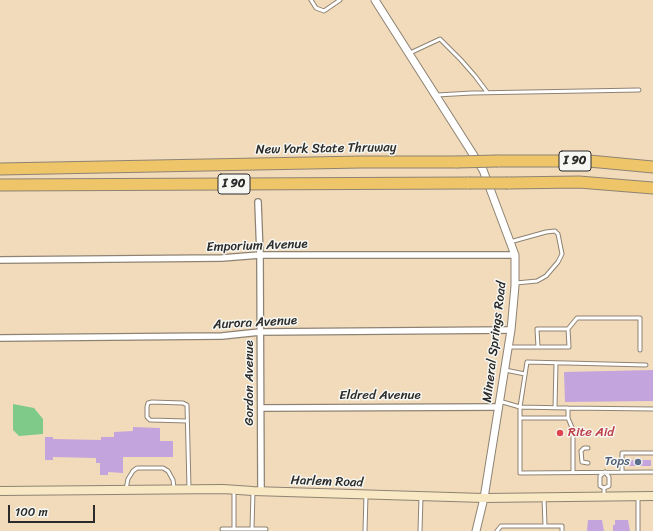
<!DOCTYPE html>
<html>
<head>
<meta charset="utf-8">
<style>
  body { margin:0 }
  #map { position:relative; width:653px; height:531px; overflow:hidden; background:#f2dbbb; font-family:Sriracha,sans-serif }
  canvas { display:block }
  .scale { position:absolute; left:8px; top:505px; width:87px; height:18px; box-sizing:border-box; border:2px solid #2b2b2b; border-top:0; padding-left:5px; font-size:12px; line-height:14px; white-space:nowrap; color:#2b2b2b; -webkit-text-stroke:3px #f6f6f2; paint-order:stroke }
</style>
</head>
<body>
<div id="map">
<canvas width="653" height="531"></canvas>
<div class="scale">100 m</div>
</div>
<script>
const ctx = document.querySelector('canvas').getContext('2d');
ctx.lineJoin = 'round';
function fill(path, color) { ctx.fillStyle = color; ctx.fill(path, 'evenodd'); }
const poly = rows => new Path2D(rows.map(r => 'M' + r).join(''));
function trace(path, color, width, dash) { ctx.strokeStyle = color; ctx.lineWidth = width; ctx.lineCap = dash ? 'butt' : 'round'; ctx.setLineDash(dash || []); ctx.stroke(path); }
function label(font, color, halo, rows, align = 'center') {
  ctx.font = font + ' Sriracha,sans-serif'; ctx.lineWidth = 3; ctx.setLineDash([]); ctx.textBaseline = 'middle'; ctx.strokeStyle = halo; ctx.fillStyle = color; for (const [text, x, y, turn = 0] of rows) {
    ctx.save(); ctx.translate(x, y); ctx.rotate((+turn || 0) * Math.PI / 180); ctx.textAlign = isNaN(turn) ? turn : align; if (halo) ctx.strokeText(text, 0, 0); ctx.fillText(text, 0, 0); ctx.restore();
  }
}
const green = poly([
  [13,404,34,408,43,419,43,434,19,436,13,430]
]);
const building = poly([
  [653,370,653,401,565,402,564,372],
  [133,427,160,428,160,441,173,441,173,457,123,457,123,473,108,472,108,475,100,475,100,463,96,463,96,458,53,457,53,460,45,460,45,437,53,437,53,439,101,440,101,437,114,437,114,432,133,431],
  [625,460,651,460,651,466,625,466],
  [588,520,602,520,604,531,587,531],
  [615,520,628,520,630,531,613,531,613,525,615,525]
]);
const service = poly([
  [311,0,316,8,324,11,340,0],
  [410,53,440,39,461,60,475,76,487,92],
  [437,95,472,93,639,90],
  [510,242,546,232,555,231,558,234,562,254,558,262,546,276,537,281,516,283],
  [568,329,577,318,640,318,640,350],
  [508,347,569,347,568,329,537,329,538,347],
  [646,365,527,362,520,407,520,473,653,472],
  [505,370,525,374],
  [499,401,520,407,568,408,568,418,573,430,573,472],
  [555,408,556,363],
  [568,408,653,409],
  [520,418,568,418],
  [187,421,150,420,147,417,147,407,148,403,152,402,183,403,187,405,189,488],
  [588,463,582,462,581,451,584,448,588,448],
  [622,472,622,453,653,453],
  [604,488,609,486,609,477,605,472,600,476,600,486,604,488,604,496],
  [126,489,128,479,133,471,137,468,163,468,168,471,173,480,174,488],
  [234,490,234,529],
  [544,498,545,526,562,526,562,531],
  [222,529,252,529,253,491],
  [252,529,266,529],
  [365,531,366,495],
  [420,531,421,497],
  [497,531,501,526,545,526],
  [638,531,638,497]
]);
const minor = poly([
  [258,202,260,255,261,492],
  [0,260,222,258,260,255,515,255],
  [0,338,222,336,260,332,511,330],
  [261,408,498,407]
]);
const tertiary = poly([
  [375,0,483,170,515,255,515,286,511,330,484,498,476,531]
]);
const secondary = poly([
  [0,491,223,489,253,491,484,498,653,496]
]);
const motorway = poly([
  [497,161,589,161,653,167],
  [0,169,361,162,457,162],
  [508,183,579,182,653,188],
  [0,185,469,183]
]);
const motorwayBridge = poly([
  [457,162,497,161],
  [469,183,508,183]
]);
const markers = [
  [560,433,4,"#e0444e"],
  [638,462,4,"#5c6f8a"]
];
const shields = [
  [575,161,32],
  [234,184,32]
];
const shieldNames = [
  ["I 90",575,161],
  ["I 90",234,184]
];
const streetNames = [
  ["New York State Thruway",326,149,-1],
  ["Emporium Avenue",257,246,-2],
  ["Aurora Avenue",255,323,-3],
  ["Mineral Springs Road",495,342,-83],
  ["Gordon Avenue",250,383,-90],
  ["Eldred Avenue",380,396],
  ["Harlem Road",327,482,2]
];
const healthNames = [
  ["Rite Aid",568,433]
];
const serviceNames = [
  ["Tops",630,462]
];
fill(green, '#7fca88');
fill(building, '#c4a4dd');
trace(service, '#8e8373', 5);
trace(minor, '#8e8373', 8);
trace(tertiary, '#8e8373', 9);
trace(secondary, '#8e8373', 10);
trace(motorway, '#8e8373', 13);
trace(service, '#fff', 3);
trace(minor, '#fff', 5.5);
trace(tertiary, '#fff', 7);
trace(secondary, '#f8e8c3', 8);
trace(motorway, '#eec569', 11);
trace(motorwayBridge, '#8e8373', 13, []);
trace(motorwayBridge, '#eec569', 11);
for (const [x, y, r, color] of markers) { const dot = new Path2D(); dot.arc(x, y, r, 0, 2 * Math.PI); ctx.fillStyle = color; ctx.fill(dot); trace(dot, '#f6f6f2', 1.5); }
for (const [x, y, w] of shields) { const box = new Path2D(); box.roundRect(x - w / 2, y - 10, w, 20, 3); ctx.fillStyle = '#f6f6f2'; ctx.fill(box); trace(box, '#2b2b2b', 1); }
label('bold 12px', '#2b2b2b', null, shieldNames);
label('13px', '#2b2b2b', '#f6f6f2', streetNames);
label('13px', '#be3a42', '#f6f6f2', healthNames, 'left');
label('13px', '#4e5e75', '#f6f6f2', serviceNames, 'right');
</script>
</body>
</html>
